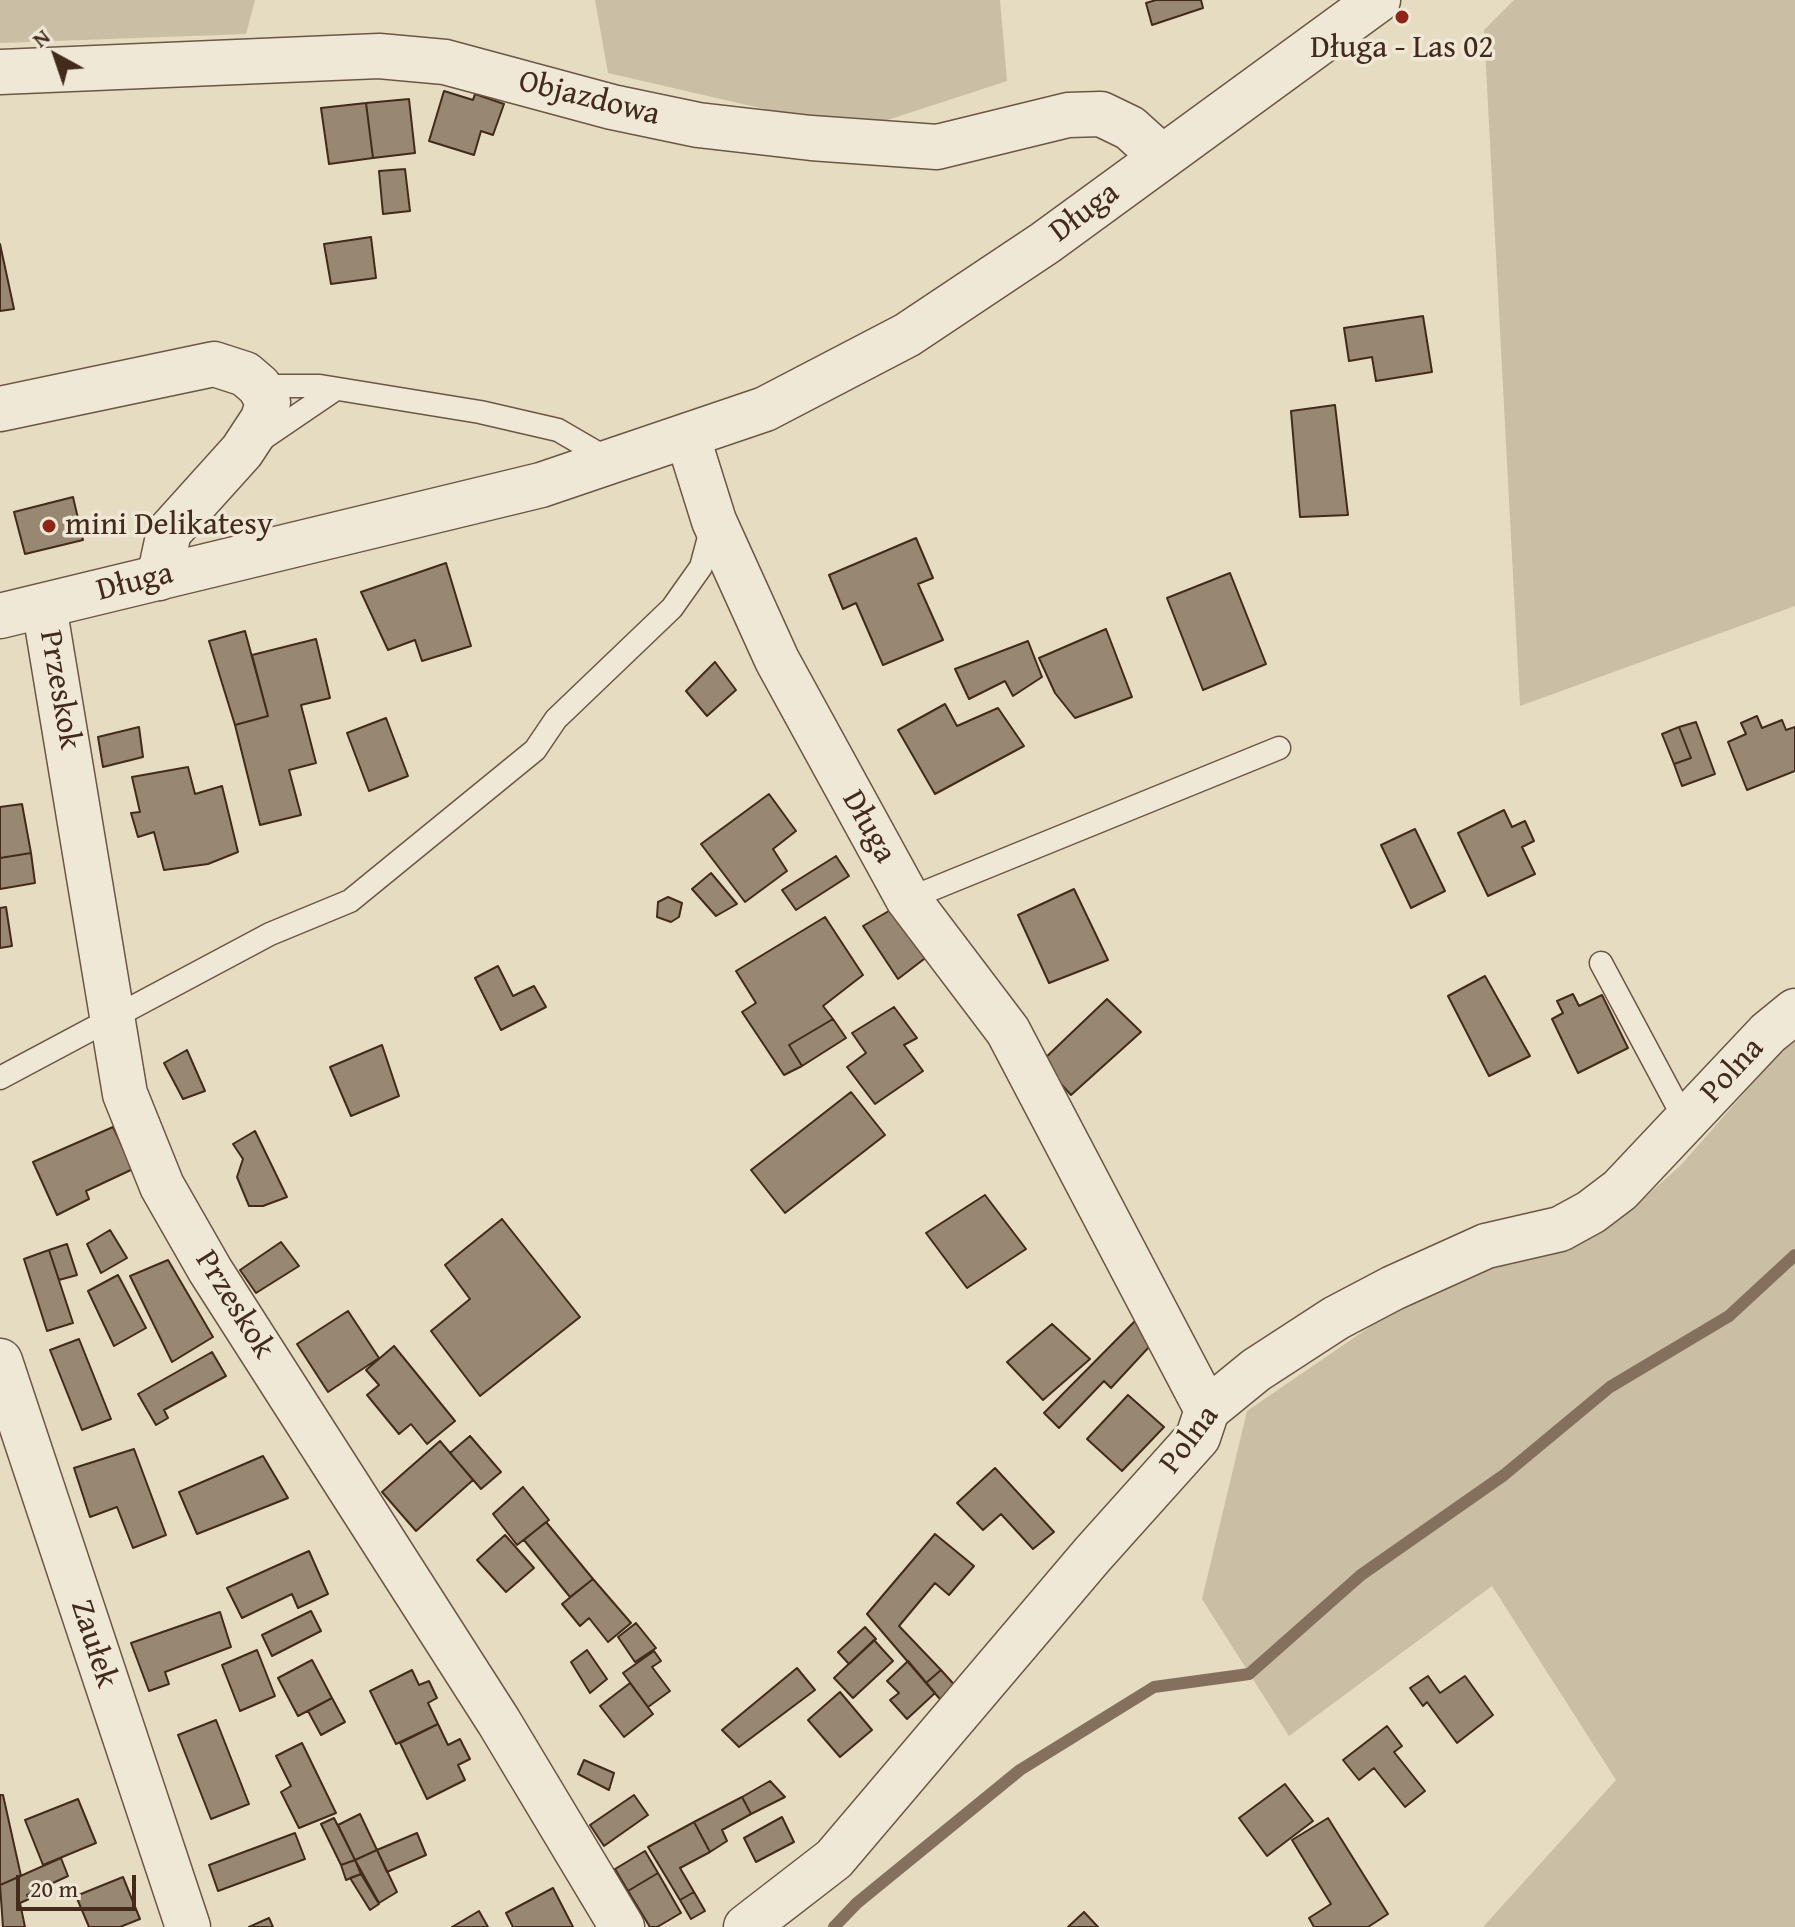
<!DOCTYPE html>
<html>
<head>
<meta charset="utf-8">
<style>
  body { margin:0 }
  #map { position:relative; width:1795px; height:1927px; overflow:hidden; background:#e6dcc1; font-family:"Gentium Book Plus",serif }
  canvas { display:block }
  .north { position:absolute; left:16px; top:16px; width:80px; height:80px; -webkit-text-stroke:6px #efe8d7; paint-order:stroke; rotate:320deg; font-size:22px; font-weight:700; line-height:32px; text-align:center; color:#432a1b }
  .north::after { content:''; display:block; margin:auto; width:28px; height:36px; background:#432a1b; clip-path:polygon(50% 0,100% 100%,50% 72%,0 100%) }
  .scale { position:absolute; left:16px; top:1875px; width:120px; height:36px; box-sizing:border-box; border:4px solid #432a1b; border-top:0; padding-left:10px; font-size:24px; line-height:28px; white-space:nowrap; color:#432a1b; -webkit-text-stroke:6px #efe8d7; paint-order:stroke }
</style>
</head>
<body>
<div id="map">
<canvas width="1795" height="1927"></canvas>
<div class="north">N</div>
<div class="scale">20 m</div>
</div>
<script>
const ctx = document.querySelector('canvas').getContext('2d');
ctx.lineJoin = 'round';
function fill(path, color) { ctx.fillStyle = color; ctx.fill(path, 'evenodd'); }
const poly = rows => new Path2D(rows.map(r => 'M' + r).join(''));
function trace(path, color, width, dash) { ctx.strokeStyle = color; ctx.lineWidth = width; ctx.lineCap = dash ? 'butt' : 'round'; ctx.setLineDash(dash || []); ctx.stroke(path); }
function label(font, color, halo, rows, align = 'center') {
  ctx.font = font + ' "Gentium Book Plus",serif'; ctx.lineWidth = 7; ctx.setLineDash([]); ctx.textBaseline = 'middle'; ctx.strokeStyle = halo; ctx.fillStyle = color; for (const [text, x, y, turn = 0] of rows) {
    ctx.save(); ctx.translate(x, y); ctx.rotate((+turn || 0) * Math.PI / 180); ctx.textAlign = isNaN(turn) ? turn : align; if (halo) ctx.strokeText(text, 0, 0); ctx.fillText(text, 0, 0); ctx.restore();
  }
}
const green = poly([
  [0,0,255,0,246,34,0,43],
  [595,0,1000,0,1007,81,866,127,786,114,608,73],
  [1514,0,1795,0,1795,606,1520,706,1484,30],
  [1795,1035,1795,1927,1483,1927,1616,1780,1492,1586,1289,1736,1202,1599,1247,1411,1396,1309,1432,1291,1574,1237,1642,1200,1681,1165]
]);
const stream = poly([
  [834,1927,857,1903,1020,1770,1154,1687,1249,1674,1361,1575,1504,1475,1610,1387,1729,1316,1795,1255]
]);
const building = poly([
  [1156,0,1201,0,1203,8,1152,25,1146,3,1156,0],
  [444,91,473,100,475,94,504,104,493,135,481,131,474,155,429,141,444,91],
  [409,99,415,153,373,158,366,103,409,99],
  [366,103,373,158,329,164,321,108,366,103],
  [405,169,410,211,383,214,379,171,405,169],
  [371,237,376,278,331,284,324,244,371,237],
  [0,244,14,309,0,311,0,244],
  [1423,316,1432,372,1376,381,1372,357,1349,361,1344,328,1423,316],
  [1335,405,1348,515,1300,517,1291,411,1335,405],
  [73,497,83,540,25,554,14,512,73,497],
  [916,538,933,578,918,584,943,640,883,665,856,603,843,609,829,575,916,538],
  [446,563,471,646,422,661,415,640,388,650,361,592,446,563],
  [1230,573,1266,664,1203,690,1167,598,1230,573],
  [1106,629,1132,697,1075,718,1055,693,1039,658,1106,629],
  [245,631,268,716,235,725,209,641,245,631],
  [316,639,330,698,301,705,316,763,289,770,301,815,260,825,235,725,268,716,252,655,316,639],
  [1028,641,1042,677,1013,696,1005,681,969,699,955,669,1028,641],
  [715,662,736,690,707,716,686,691,715,662],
  [945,704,957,726,998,708,1024,746,935,794,898,730,945,704],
  [1757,716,1762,728,1782,720,1786,730,1795,727,1795,771,1747,790,1728,742,1746,734,1741,723,1757,716],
  [386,718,408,776,369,791,347,733,386,718],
  [1696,722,1715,774,1682,786,1674,764,1691,758,1679,727,1696,722],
  [139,727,143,757,103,767,98,737,139,727],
  [1679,727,1691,758,1674,764,1662,734,1679,727],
  [188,767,195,794,222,786,238,852,208,864,164,870,154,832,138,837,131,813,140,812,132,777,188,767],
  [769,794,796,831,773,849,787,871,745,902,701,844,769,794],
  [22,804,31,853,0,858,0,807,22,804],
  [1504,810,1512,827,1525,821,1534,841,1522,847,1535,874,1488,896,1458,833,1504,810],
  [1415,829,1445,891,1411,908,1381,845,1415,829],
  [31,853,35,883,0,889,0,858,31,853],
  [836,856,849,876,796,910,782,890,836,856],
  [711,873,737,904,716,916,692,889,711,873],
  [1074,889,1108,960,1049,983,1018,915,1074,889],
  [668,897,682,903,679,917,671,922,657,917,658,902,668,897],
  [6,907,12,946,0,948,0,908,6,907],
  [894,908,928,956,898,979,863,926,894,908],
  [825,917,863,975,823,1006,833,1019,789,1045,802,1066,784,1075,742,1012,756,1003,736,971,825,917],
  [498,966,513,996,534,986,546,1007,501,1030,475,978,498,966],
  [1485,976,1530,1056,1489,1076,1448,996,1485,976],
  [1573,994,1579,1006,1602,995,1628,1048,1578,1073,1552,1019,1563,1013,1557,1001,1573,994],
  [1107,999,1141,1032,1071,1095,1041,1062,1107,999],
  [894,1007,917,1038,904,1045,923,1071,875,1104,847,1067,866,1053,852,1033,894,1007],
  [833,1019,846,1038,802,1066,789,1045,833,1019],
  [382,1045,399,1096,351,1116,330,1067,382,1045],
  [187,1050,205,1091,183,1099,164,1063,187,1050],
  [851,1092,885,1135,785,1213,751,1170,851,1092],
  [113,1127,133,1169,86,1191,89,1199,57,1215,33,1162,113,1127],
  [255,1131,287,1197,263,1206,249,1206,237,1177,243,1159,233,1144,255,1131],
  [985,1195,1026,1249,967,1288,926,1233,985,1195],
  [502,1219,580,1317,480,1396,431,1331,470,1299,445,1265,502,1219],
  [110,1230,127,1258,101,1273,87,1244,110,1230],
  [281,1242,299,1266,256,1293,240,1270,281,1242],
  [67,1244,77,1275,59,1280,49,1250,67,1244],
  [49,1250,73,1323,47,1331,24,1259,49,1250],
  [168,1260,213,1337,172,1362,130,1276,168,1260],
  [118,1275,146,1328,114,1346,88,1291,118,1275],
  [348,1311,379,1358,328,1392,297,1344,348,1311],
  [1135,1321,1149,1347,1111,1388,1104,1381,1059,1428,1044,1413,1135,1321],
  [1052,1324,1090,1359,1043,1400,1007,1362,1052,1324],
  [79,1339,111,1419,82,1430,50,1350,79,1339],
  [394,1346,455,1421,427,1444,411,1424,399,1434,367,1395,379,1385,366,1370,394,1346],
  [212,1352,226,1376,164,1410,168,1418,156,1425,138,1394,212,1352],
  [1128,1395,1164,1427,1122,1471,1087,1439,1128,1395],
  [470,1436,501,1472,481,1489,450,1453,470,1436],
  [440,1441,473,1480,416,1531,382,1492,440,1441],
  [134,1449,166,1535,133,1548,117,1507,90,1517,74,1468,134,1449],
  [263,1456,288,1498,197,1534,179,1492,263,1456],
  [995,1468,1054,1532,1033,1549,1001,1514,983,1530,957,1503,995,1468],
  [523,1487,549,1520,517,1545,493,1514,523,1487],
  [546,1522,593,1579,570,1597,524,1540,546,1522],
  [935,1534,974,1566,949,1595,935,1583,899,1626,941,1670,926,1683,867,1614,935,1534],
  [505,1535,534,1568,506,1592,477,1560,505,1535],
  [309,1551,328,1594,298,1608,292,1594,242,1618,227,1588,309,1551],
  [593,1579,631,1623,608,1642,589,1618,580,1626,562,1604,593,1579],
  [311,1611,321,1631,272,1656,262,1635,311,1611],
  [220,1612,231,1647,165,1672,169,1684,149,1691,131,1643,220,1612],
  [636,1623,656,1648,635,1662,618,1637,636,1623],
  [865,1627,876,1639,849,1664,838,1652,865,1627],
  [874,1640,893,1661,853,1698,834,1678,874,1640],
  [257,1650,275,1696,240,1711,222,1665,257,1650],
  [587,1650,607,1679,590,1693,571,1662,587,1650],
  [654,1651,661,1661,652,1667,670,1691,648,1707,623,1673,654,1651],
  [312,1660,332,1698,298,1716,278,1678,312,1660],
  [908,1661,935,1693,907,1719,890,1700,899,1693,887,1681,908,1661],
  [797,1668,815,1690,739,1747,722,1730,797,1668],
  [412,1670,419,1685,429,1681,437,1698,428,1703,438,1724,396,1744,370,1691,412,1670],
  [941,1670,959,1690,946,1706,926,1683,941,1670],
  [1428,1676,1440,1693,1465,1676,1493,1715,1457,1743,1427,1702,1423,1706,1410,1688,1428,1676],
  [630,1683,653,1714,624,1737,600,1706,630,1683],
  [840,1692,872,1730,840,1757,808,1720,840,1692],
  [332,1698,345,1722,321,1735,308,1711,332,1698],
  [216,1720,249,1804,211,1819,178,1735,216,1720],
  [438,1724,448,1745,460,1739,470,1759,458,1765,465,1780,427,1799,400,1743,438,1724],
  [1387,1726,1402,1746,1394,1752,1425,1791,1405,1807,1374,1768,1359,1780,1343,1760,1387,1726],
  [302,1743,336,1813,299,1828,281,1792,291,1786,276,1756,302,1743],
  [584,1760,614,1773,609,1790,578,1774,584,1760],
  [770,1781,785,1797,751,1814,742,1797,770,1781],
  [1285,1784,1313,1821,1267,1856,1239,1818,1285,1784],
  [0,1795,3,1795,21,1876,0,1885,0,1795],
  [634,1795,648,1815,604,1846,590,1825,634,1795],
  [742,1797,751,1814,722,1830,727,1841,710,1852,694,1822,742,1797],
  [78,1799,96,1843,43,1865,25,1820,78,1799],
  [360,1814,377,1850,355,1860,338,1825,360,1814],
  [782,1817,794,1842,756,1862,744,1838,782,1817],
  [334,1818,355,1860,341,1865,321,1824,334,1818],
  [1328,1818,1388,1914,1368,1927,1314,1927,1309,1918,1331,1904,1292,1840,1328,1818],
  [694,1822,710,1852,680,1868,694,1892,680,1900,648,1847,694,1822],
  [295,1833,305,1859,218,1891,209,1865,295,1833],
  [417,1833,426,1855,387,1872,377,1850,417,1833],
  [377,1850,397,1892,379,1903,355,1860,377,1850],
  [645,1851,658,1873,628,1891,615,1869,645,1851],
  [61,1858,68,1876,27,1895,29,1899,20,1903,25,1927,3,1927,0,1885,61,1858],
  [355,1860,361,1874,346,1880,341,1865,355,1860],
  [658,1873,681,1913,657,1927,650,1927,628,1891,658,1873],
  [361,1874,379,1904,370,1910,350,1878,361,1874],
  [123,1877,140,1919,120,1927,89,1927,76,1896,123,1877],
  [553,1888,573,1927,513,1927,506,1913,553,1888],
  [694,1892,705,1911,691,1919,680,1900,694,1892],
  [479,1911,488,1927,452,1927,479,1911],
  [1084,1912,1098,1927,1068,1927,1084,1912],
  [269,1918,273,1927,249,1927,269,1918]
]);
const service = poly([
  [259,386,320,386,480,412,558,430,613,462],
  [261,440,336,389],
  [908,899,1279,748],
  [1601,963,1686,1122],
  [0,1078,270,934,350,901,535,750,556,719,672,608,701,567,712,526]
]);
const minor = poly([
  [0,72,379,56,445,62,612,107,698,125,811,138,937,147,1068,115,1101,114,1130,128,1161,156],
  [0,409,214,364,245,374,259,386,268,402,263,419,242,451,169,532,159,578],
  [688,438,714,521,777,660,908,899,1008,1031,1207,1410],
  [44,606,125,1094,162,1186,210,1270,499,1722,622,1927],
  [0,1361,188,1927],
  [746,1927,834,1859,1093,1554,1198,1437,1207,1410,1256,1370,1336,1318,1393,1288,1486,1246,1560,1229,1591,1212,1620,1190,1768,1033,1795,1011]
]);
const tertiary = poly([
  [0,616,541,485,765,409,907,335,1045,243,1378,0]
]);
const markers = [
  [1402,17,8,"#8f2418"],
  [49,526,8,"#8f2418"]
];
const poiNames = [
  ["Długa - Las 02",1402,49],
  ["mini Delikatesy",65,526,"left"]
];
const streetNames = [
  ["Objazdowa",589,99,14],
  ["Długa",1085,213,-37],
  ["Długa",135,583,-14],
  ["Przeskok",59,690,80],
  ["Długa",868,827,61],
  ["Polna",1733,1071,-47],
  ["Przeskok",234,1305,58],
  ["Polna",1190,1440,-53],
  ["Zaułek",93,1644,72]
];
fill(green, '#cabea5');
trace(stream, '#84705d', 12);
fill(building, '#988771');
trace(building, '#432a1b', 2);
trace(service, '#6c5644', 25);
trace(minor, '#6c5644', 47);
trace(tertiary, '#6c5644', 47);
trace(service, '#efe8d7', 22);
trace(minor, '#efe8d7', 44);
trace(tertiary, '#efe8d7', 44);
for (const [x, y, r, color] of markers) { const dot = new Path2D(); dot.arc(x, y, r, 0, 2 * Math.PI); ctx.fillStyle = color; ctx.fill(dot); trace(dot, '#efe8d7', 3); }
label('32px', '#432a1b', '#efe8d7', poiNames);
label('32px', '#432a1b', '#efe8d7', streetNames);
</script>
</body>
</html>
